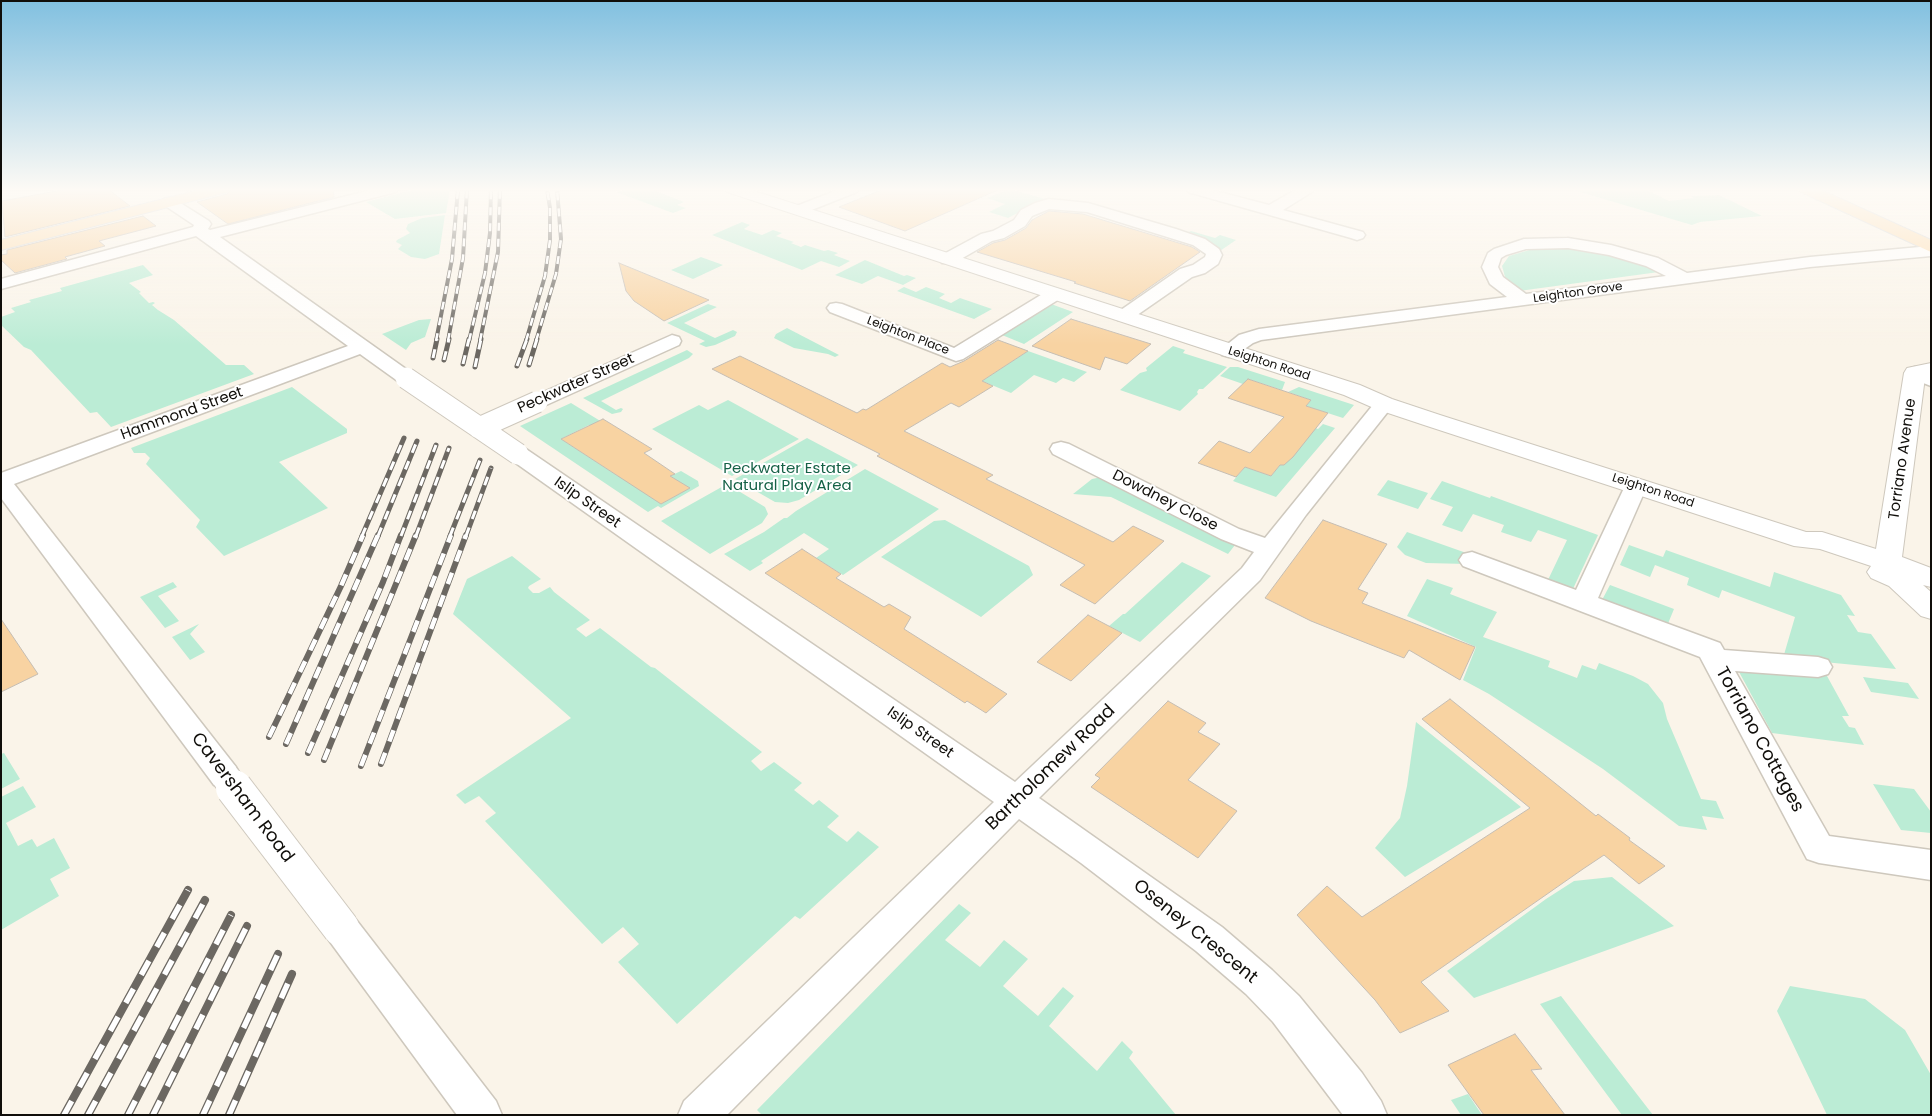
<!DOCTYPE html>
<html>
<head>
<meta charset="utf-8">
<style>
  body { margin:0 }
  #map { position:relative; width:1932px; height:1116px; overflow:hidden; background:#faf4e9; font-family:Poppins,sans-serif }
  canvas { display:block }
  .frame { position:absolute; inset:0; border:2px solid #100e0a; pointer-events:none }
</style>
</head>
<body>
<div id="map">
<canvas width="1932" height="1116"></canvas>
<div class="frame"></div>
</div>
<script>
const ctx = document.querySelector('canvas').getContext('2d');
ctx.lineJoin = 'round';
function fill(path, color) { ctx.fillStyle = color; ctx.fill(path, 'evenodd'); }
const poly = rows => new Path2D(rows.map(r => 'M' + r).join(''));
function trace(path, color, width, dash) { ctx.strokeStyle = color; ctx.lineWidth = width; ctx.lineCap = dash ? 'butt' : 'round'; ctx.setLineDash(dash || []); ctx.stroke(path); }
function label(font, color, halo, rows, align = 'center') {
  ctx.font = font + ' Poppins,sans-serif'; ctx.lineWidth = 4; ctx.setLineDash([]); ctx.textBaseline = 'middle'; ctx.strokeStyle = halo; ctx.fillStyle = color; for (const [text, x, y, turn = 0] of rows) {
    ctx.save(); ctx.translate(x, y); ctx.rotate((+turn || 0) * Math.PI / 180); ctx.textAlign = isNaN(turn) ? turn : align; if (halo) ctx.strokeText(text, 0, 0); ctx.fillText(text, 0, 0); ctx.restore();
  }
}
const green = poly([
  [416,189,450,189,446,213,395,219,366,202],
  [627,189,651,189,684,202,677,205,686,208,673,213,616,192],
  [1010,189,1045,199,1008,218,989,212,1005,204,987,198],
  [1570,189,1645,189,1669,201,1694,198,1691,196,1719,195,1762,216,1700,222,1692,225],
  [445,215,439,254,425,259,411,257,398,249,402,245,396,242,397,240,410,233,406,229,408,224,422,218],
  [742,222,750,225,744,229,762,235,773,230,782,233,776,236,794,242,791,243,801,247,805,245,824,251,828,250,838,253,834,255,850,261,839,267,821,261,802,270,712,235],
  [1191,231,1215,238,1220,235,1236,240,1220,251,1189,232],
  [1562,247,1606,253,1643,264,1659,272,1519,291,1505,277,1502,266,1509,256,1536,248],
  [701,257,723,265,693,279,671,270],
  [865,260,904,276,907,275,916,278,903,285,878,276,862,284,835,275],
  [143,265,153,275,129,283,141,292,139,293,149,303,153,302,155,303,152,305,158,310,174,320,226,365,244,365,254,374,111,427,97,412,90,413,31,350,24,347,1,325,1,317,15,312,11,308,31,302,29,300,62,291,60,288],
  [904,287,916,292,926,287,945,294,939,298,951,303,960,298,992,309,974,319,897,291],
  [708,304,717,307,684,323,715,338,733,330,737,332,735,336,715,345,706,347,699,344,705,341,667,323],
  [1051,304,1073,312,1024,344,1002,335],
  [431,319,425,337,411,343,406,350,382,334,419,320],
  [787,328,839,355,835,357,828,354,794,348,774,338,776,334],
  [1173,346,1185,350,1183,353,1227,367,1203,389,1199,389,1197,392,1198,394,1180,411,1120,390,1140,373,1147,371,1146,368],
  [687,350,693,354,689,358,601,401,616,410,621,408,623,409,621,412,612,414,583,398],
  [1028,351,1087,372,1074,382,1063,378,1056,383,1034,375,1011,393,982,381],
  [1230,367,1238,367,1285,382,1282,390,1248,379,1243,384,1220,376],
  [292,387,347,429,347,433,279,462,328,508,224,556,196,527,200,520,146,464,150,458,145,453,134,453,131,448],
  [1299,387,1354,405,1343,418,1306,406,1311,400,1288,392],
  [728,400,799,439,732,476,652,429,699,405,708,410],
  [571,403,615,430,605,435,589,425,561,439,598,463,618,476,622,475,661,504,689,488,670,476,681,471,698,481,699,486,661,508,658,506,648,512,520,426],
  [1323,424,1335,428,1276,497,1233,481,1245,467,1271,476,1280,465,1284,465,1313,427,1318,429],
  [807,438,858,465,799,500,788,503,775,502,735,479],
  [865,469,939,509,843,575,816,558,829,549,804,533,761,561,763,563,750,571,724,554,764,532,784,518,787,518,796,511],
  [1102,477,1214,535,1235,545,1228,554,1111,497,1073,494,1092,479],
  [1388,480,1428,493,1418,509,1377,495],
  [1442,481,1490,498,1491,496,1598,535,1572,591,1547,582,1567,540,1538,530,1531,542,1501,532,1504,525,1473,514,1462,532,1442,525,1453,507,1430,499],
  [727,484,765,507,768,514,762,523,710,554,661,521],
  [945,520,1029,566,1033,575,981,617,881,557,934,521],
  [1407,532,1472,555,1467,564,1426,563,1405,555,1397,547],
  [1629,545,1663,557,1666,550,1770,587,1774,572,1841,595,1855,616,1847,615,1858,632,1871,634,1896,669,1783,658,1795,617,1722,590,1719,598,1687,585,1689,578,1655,565,1650,577,1620,565],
  [512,556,541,579,529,586,528,588,533,593,539,593,550,587,554,592,590,620,576,629,586,637,600,628,651,667,655,668,762,752,751,761,761,771,774,762,802,783,794,790,813,805,819,800,839,816,827,827,847,842,858,831,879,847,800,919,795,916,677,1024,618,962,639,944,623,927,602,944,485,821,496,813,479,796,465,804,456,795,571,718,453,614,467,579],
  [1182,562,1211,576,1140,642,1109,626,1123,614,1125,614],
  [1427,579,1453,588,1450,594,1497,612,1483,637,1550,661,1548,667,1577,678,1582,665,1596,670,1599,663,1633,676,1648,684,1663,703,1667,719,1701,799,1716,801,1724,819,1702,816,1707,830,1679,826,1603,769,1489,694,1463,680,1476,647,1407,616],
  [173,582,177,587,158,596,179,621,165,628,140,597],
  [1610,585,1674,609,1667,626,1602,600],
  [199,624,190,634,205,652,190,660,172,637],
  [1738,670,1827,676,1849,716,1842,716,1849,727,1855,728,1864,745,1772,733],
  [1863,677,1908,683,1919,699,1871,692],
  [1416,722,1521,807,1405,877,1375,848,1400,818,1407,786],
  [4,753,20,779,1,789,1,754],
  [1873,784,1914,789,1931,812,1931,833,1901,830],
  [23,786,36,807,6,823,18,846,32,839,37,847,54,838,70,868,50,879,59,896,1,930,1,797],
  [1612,877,1674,926,1474,998,1447,971,1546,899,1574,881],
  [959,904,971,913,945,940,980,967,1004,940,1028,959,1003,986,1038,1016,1063,987,1074,996,1049,1026,1097,1071,1122,1041,1133,1052,1129,1058,1176,1115,762,1115,757,1110],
  [1790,986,1865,999,1905,1030,1931,1075,1931,1115,1827,1115,1777,1011],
  [1561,996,1653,1115,1622,1115,1540,1004],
  [1468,1094,1482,1115,1461,1115,1451,1100]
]);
const building = poly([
  [67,189,108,189,130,206,5,237,2,201,67,189],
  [231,189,333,189,334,197,228,224,197,202,227,194,231,189],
  [884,189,1000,189,905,231,839,207,884,189],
  [1049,211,1083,214,1192,247,1200,252,1130,301,1074,283,1076,282,977,252,993,243,1005,240,1026,228,1032,220,1049,211],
  [143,216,156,226,99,241,105,246,65,257,67,259,15,273,1,260,1,255,7,254,7,250,143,216],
  [619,263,709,300,664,321,634,301,626,291,619,263],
  [1071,319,1151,344,1127,364,1105,357,1100,370,1032,346,1071,319],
  [998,340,1028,351,982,381,993,386,959,407,951,403,904,431,993,475,986,479,1113,542,1133,526,1164,541,1095,604,1060,585,1085,565,877,456,880,454,712,369,740,356,857,413,863,409,866,410,942,363,950,367,964,361,998,340],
  [1248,379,1311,400,1306,406,1328,413,1293,457,1284,465,1280,465,1271,476,1245,467,1236,477,1198,463,1219,441,1250,453,1284,417,1228,398,1248,379],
  [603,419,652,449,644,453,675,474,670,476,690,488,661,504,561,439,603,419],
  [1323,520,1387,544,1358,589,1368,593,1362,603,1475,647,1460,680,1409,650,1404,658,1311,621,1265,598,1323,520],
  [802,549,841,574,836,578,884,607,889,604,911,617,904,629,1007,694,986,713,967,701,965,703,765,573,802,549],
  [1088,615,1122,633,1071,681,1037,662,1088,615],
  [1,619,38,674,1,692,1,619],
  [1450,699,1596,816,1598,814,1630,838,1629,840,1665,866,1639,884,1604,855,1583,869,1421,982,1449,1011,1400,1033,1375,1000,1297,915,1327,886,1362,917,1530,808,1422,719,1450,699],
  [1168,701,1206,723,1198,732,1220,744,1188,780,1237,811,1198,858,1091,787,1100,778,1095,775,1168,701],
  [1515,1034,1542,1069,1531,1070,1565,1115,1484,1115,1448,1065,1515,1034]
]);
const street = poly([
  [375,189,398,189,396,192,220,237,413,374,416,378,413,382,406,384,399,382,360,354,14,484,236,767,241,776,236,785,225,788,214,785,1,498,1,473,348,346,196,236,1,289,1,279,193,227,194,225,164,205,162,202,164,199,169,198,174,199,209,221,211,224,208,229,210,230,375,189],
  [840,189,859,189,857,192,804,213,794,213,791,210,794,207,840,189],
  [1186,189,1208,189,1269,205,1297,189,1314,189,1312,192,1283,210,1363,232,1365,235,1363,238,1357,240,1351,238,1188,192,1186,189],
  [1049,199,1088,203,1176,229,1205,239,1219,249,1222,255,1218,264,1205,273,1192,277,1130,320,1124,321,1118,320,1115,316,1118,312,1180,269,1193,265,1205,257,1206,254,1193,245,1087,212,1049,209,1032,216,1025,226,1004,238,992,241,954,263,942,263,940,259,942,255,981,234,993,231,1014,220,1021,210,1035,203,1049,199],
  [1568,238,1611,245,1658,258,1687,273,1810,257,1931,246,1931,256,1810,267,1261,340,1253,343,1236,355,1229,357,1222,355,1219,351,1239,335,1259,329,1507,297,1490,284,1482,267,1488,253,1494,249,1524,239,1568,238],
  [1568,248,1609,255,1646,266,1666,276,1526,294,1503,277,1498,267,1501,258,1506,255,1526,249,1568,248],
  [1055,289,1061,290,1064,294,1061,298,963,359,956,361,830,312,827,308,830,304,836,303,842,304,954,348,1049,290,1055,289],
  [672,335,679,337,681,341,679,345,544,406,537,408,530,406,527,402,530,398,672,335],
  [1915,367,1931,373,1931,386,1908,377,1905,373,1908,369,1915,367],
  [1384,398,1391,400,1394,404,1306,515,1260,580,1039,798,1222,927,1272,970,1299,996,1362,1073,1381,1101,1387,1115,1343,1115,1273,1022,1246,994,1196,951,1081,863,1019,819,727,1115,678,1115,684,1101,994,802,510,459,507,454,510,449,518,447,526,449,1015,782,1242,568,1254,552,1221,539,1053,454,1050,449,1053,444,1061,442,1069,444,1239,529,1265,538,1377,400,1384,398],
  [1636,479,1644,481,1647,486,1598,598,1720,643,1724,650,1818,657,1828,660,1832,667,1828,674,1818,677,1735,671,1829,836,1931,850,1931,880,1819,863,1807,859,1700,657,1463,566,1459,560,1463,554,1472,552,1576,590,1625,486,1628,481,1636,479],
  [341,912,354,917,496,1101,502,1115,457,1115,328,939,323,928,328,917,341,912]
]);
const secondary = poly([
  [725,189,748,189,1360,385,1392,399,1440,415,1806,532,1822,532,1876,549,1904,373,1907,368,1931,363,1931,376,1925,377,1902,557,1931,568,1931,587,1923,585,1931,592,1931,619,1921,616,1889,586,1871,578,1867,572,1871,566,1820,549,1794,546,1424,425,1376,409,1344,395,727,192,725,189]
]);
const primary = poly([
  [203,189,229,189,227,192,1,250,1,240,203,189],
  [1799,189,1819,189,1931,240,1931,252,1801,192,1799,189]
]);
const railFar3 = poly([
  [436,341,452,259,458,189],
  [448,341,463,258,467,189],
  [469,341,485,273,490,233,491,189],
  [480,341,498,252,500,189],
  [526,341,545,276,550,240,550,208,547,189],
  [536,341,556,274,561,239,557,189]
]);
const railFar2 = poly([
  [433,358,437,339],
  [444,360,449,339],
  [463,364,469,339],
  [529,365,537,339],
  [517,366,527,339],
  [475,367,481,339],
  [362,536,404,438],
  [378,536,417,441],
  [401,536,436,445],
  [416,536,449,448],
  [450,536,480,460],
  [466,536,491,468]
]);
const railFar1 = poly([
  [269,737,341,586,363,535],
  [286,744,378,535],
  [308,753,383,582,401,535],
  [324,760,416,535],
  [381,764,466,535],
  [361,766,451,535]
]);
const rail = poly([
  [64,1115,188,890],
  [88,1115,205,900],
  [128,1115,231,915],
  [153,1115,247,926],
  [203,1115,278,954],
  [229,1115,292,974]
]);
const streetBridgeFar2 = poly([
  [406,378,518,454],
  [479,428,537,402]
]);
const streetBridgeFar1 = poly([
  [225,776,235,789]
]);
const streetBridge = poly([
  [234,788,341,928]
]);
const farStreetnames = [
  ["Leighton Grove",1578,293,-8],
  ["Leighton Place",908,336,21],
  ["Leighton Road",1269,364,18],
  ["Leighton Road",1653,491,18]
];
const streetNames = [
  ["Peckwater Street",576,384,-24],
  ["Hammond Street",182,414,-20],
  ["Torriano Avenue",1903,459,-82],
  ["Dowdney Close",1165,501,27],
  ["Islip Street",587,503,35],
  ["Islip Street",920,733,35]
];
const parkNames = [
  ["Peckwater Estate",787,469],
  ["Natural Play Area",787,486]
];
const nearStreetnames = [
  ["Torriano Cottages",1759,740,61],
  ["Bartholomew Road",1051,768,-44],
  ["Caversham Road",242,798,53],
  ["Oseney Crescent",1195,932,39]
];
fill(green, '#bbecd5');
fill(building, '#f8d3a2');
trace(building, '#c5bdb3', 1);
trace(street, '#cec8bd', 3);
trace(secondary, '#cec8bd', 2);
trace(primary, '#d4d4d3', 2);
fill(street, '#fff');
fill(secondary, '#fff');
fill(primary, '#fddcae');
trace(railFar3, '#6c6862', 4);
trace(railFar2, '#6c6862', 5);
trace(railFar1, '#6c6862', 6);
trace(rail, '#6c6862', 8);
trace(railFar3, '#fff', 2.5, [8]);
trace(railFar2, '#fff', 3, [9]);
trace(railFar1, '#fff', 4.5, [12]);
trace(rail, '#fff', 5.5, [16]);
trace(streetBridgeFar2, '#cec8bd', 23, []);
trace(streetBridgeFar1, '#cec8bd', 30, []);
trace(streetBridge, '#cec8bd', 38, []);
trace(streetBridgeFar2, '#fff', 21);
trace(streetBridgeFar1, '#fff', 28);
trace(streetBridge, '#fff', 36);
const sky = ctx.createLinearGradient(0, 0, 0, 345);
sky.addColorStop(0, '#81c0e0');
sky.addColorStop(0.55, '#fdfaf5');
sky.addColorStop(1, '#fdfaf500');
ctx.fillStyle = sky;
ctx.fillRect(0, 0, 1932, 345);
label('12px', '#100e0a', '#fff', farStreetnames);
label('15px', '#100e0a', '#fff', streetNames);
label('15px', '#166247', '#fff', parkNames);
label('18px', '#100e0a', '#fff', nearStreetnames);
</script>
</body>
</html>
